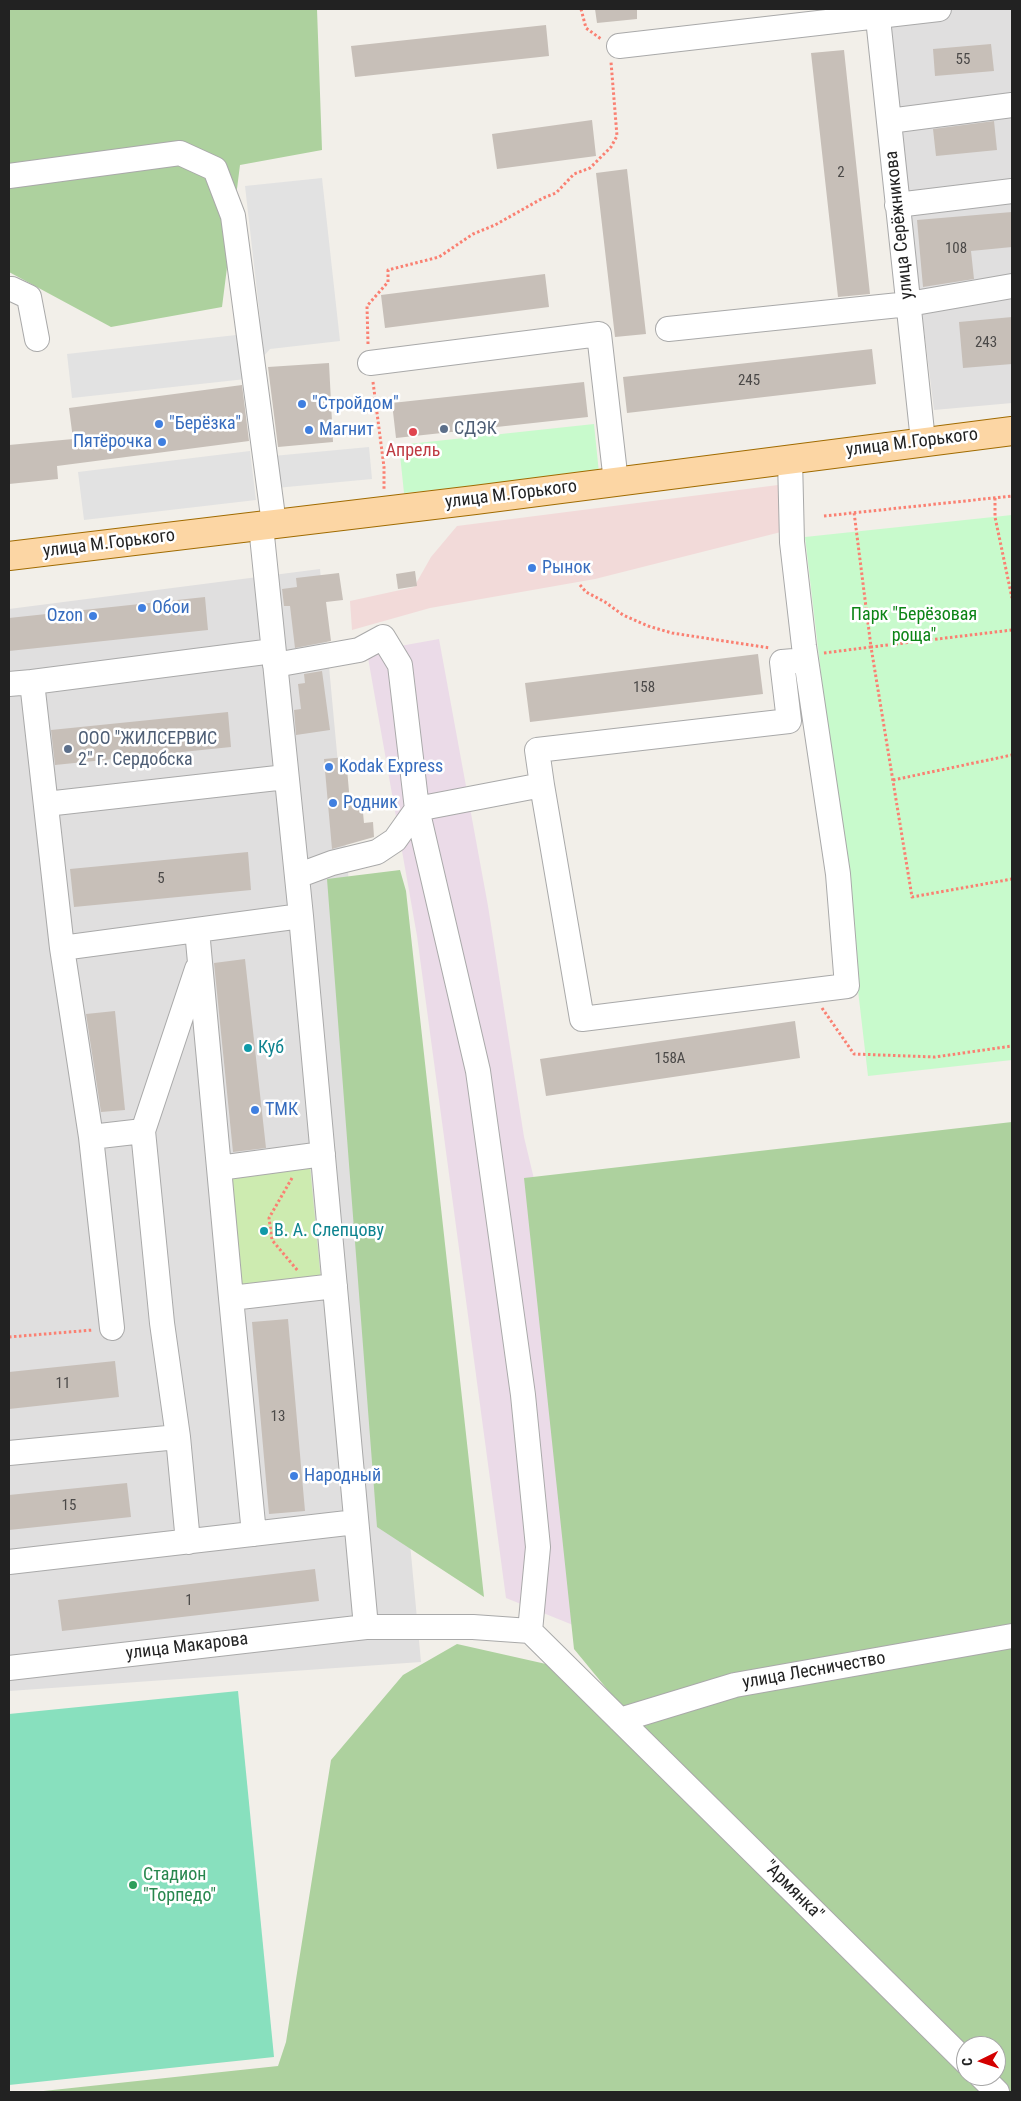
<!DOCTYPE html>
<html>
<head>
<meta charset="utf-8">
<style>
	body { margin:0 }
	#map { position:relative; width:1021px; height:2101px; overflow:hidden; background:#f2efe9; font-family:"Roboto Condensed",sans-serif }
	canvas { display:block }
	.frame { position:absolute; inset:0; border:10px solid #222; pointer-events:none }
	.north { position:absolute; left:956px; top:2036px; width:50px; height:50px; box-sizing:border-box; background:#fff; border:1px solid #a7a7a7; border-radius:50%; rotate:266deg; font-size:14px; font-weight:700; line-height:20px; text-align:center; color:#222 }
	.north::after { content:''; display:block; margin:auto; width:18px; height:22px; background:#d40000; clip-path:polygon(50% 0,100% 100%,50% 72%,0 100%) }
</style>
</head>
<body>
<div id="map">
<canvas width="1021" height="2101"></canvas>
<div class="frame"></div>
<div class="north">С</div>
</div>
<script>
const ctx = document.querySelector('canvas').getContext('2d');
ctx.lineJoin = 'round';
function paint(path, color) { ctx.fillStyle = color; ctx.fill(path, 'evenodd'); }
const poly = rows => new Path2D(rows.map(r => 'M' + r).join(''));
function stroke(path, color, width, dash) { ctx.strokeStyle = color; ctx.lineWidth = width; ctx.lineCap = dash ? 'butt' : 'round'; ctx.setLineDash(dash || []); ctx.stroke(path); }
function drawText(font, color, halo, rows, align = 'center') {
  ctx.font = font + ' "Roboto Condensed",sans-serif'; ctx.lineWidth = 5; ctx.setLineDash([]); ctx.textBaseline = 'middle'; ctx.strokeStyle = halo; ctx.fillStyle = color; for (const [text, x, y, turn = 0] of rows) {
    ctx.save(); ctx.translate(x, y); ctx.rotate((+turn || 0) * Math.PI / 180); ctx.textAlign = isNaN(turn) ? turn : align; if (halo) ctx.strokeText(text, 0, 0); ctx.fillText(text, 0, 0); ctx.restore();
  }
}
const residential = poly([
	[884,9,1012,9,1012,403,934,410],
	[320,569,421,1662,9,1691,9,609]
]);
const commercial = poly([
	[778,485,781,532,595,579,430,608,352,630,350,601,414,587,431,557,457,526]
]);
const industrial = poly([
	[439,639,488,906,524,1137,539,1200,573,1625,506,1598,417,936,367,652]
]);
const grass = poly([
	[310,1166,321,1280,242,1287,232,1174]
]);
const forest = poly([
	[9,9,317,9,322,150,240,165,222,307,111,327,9,272],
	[400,870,406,891,484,1597,377,1527,327,879],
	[1012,1122,1012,2092,1009,2092,993,2076,996,2076,996,2046,966,2046,630,1717,574,1649,524,1178],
	[457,1644,546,1664,611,1723,984,2092,34,2092,278,2066,286,2042,331,1760,403,1675]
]);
const park = poly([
	[594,424,599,473,404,493,399,445],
	[1012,515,1012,1060,868,1076,805,537]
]);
const pitch = poly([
	[238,1691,274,2057,9,2085,9,1714]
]);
const parking = poly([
	[322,178,340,341,270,349,261,359,255,378,72,398,67,354,254,333,260,318,245,186],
	[369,447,372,479,276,488,273,456],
	[250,451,256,500,84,520,78,472]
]);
const building = poly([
	[595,9,637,9,637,19,597,23],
	[546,25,549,56,355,77,351,46],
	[991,44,994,71,935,76,933,49],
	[844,50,870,294,838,297,811,53],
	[592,120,596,156,497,169,492,134],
	[994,121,997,150,936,156,933,129],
	[627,169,646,334,615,337,596,173],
	[1012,212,1012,247,971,251,974,279,923,287,917,220],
	[545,274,549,307,385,328,381,295],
	[1012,317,1012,364,963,368,959,322],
	[872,349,876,384,627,413,623,377],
	[329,363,333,442,278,447,268,367],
	[584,382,588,417,396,438,392,403],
	[242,385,249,441,57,466,58,479,9,484,9,445,73,439,69,408],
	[415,571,417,586,398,589,396,574],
	[339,573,343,600,326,602,331,641,295,648,290,606,284,606,282,589,297,587,296,578],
	[205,597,208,630,9,651,9,618],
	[758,654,763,694,530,722,525,683],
	[322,671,330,730,296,735,294,710,301,709,298,684,305,683,304,674],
	[228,712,231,747,55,765,51,730],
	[346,757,350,803,362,802,364,823,373,822,374,837,332,849,324,759],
	[248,852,251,890,74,907,70,869],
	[245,959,266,1148,233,1152,214,963],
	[115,1011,125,1110,101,1112,86,1014],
	[795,1021,800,1058,546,1096,540,1059],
	[288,1319,305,1511,269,1514,252,1322],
	[115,1361,119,1397,9,1409,9,1372],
	[127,1483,131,1517,9,1530,9,1495],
	[315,1569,319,1601,62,1631,58,1600]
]);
const path = poly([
	[581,9,586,28,601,39],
	[368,344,367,306,388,282,388,270,439,257,473,234,495,225,543,198,556,193,574,174,590,168,611,147,617,136,611,62],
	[373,382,384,467,384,490],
	[995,498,995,517,1012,598],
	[824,516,1012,496],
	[580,585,586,592,605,602,623,615,648,626,672,633,770,648],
	[1012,630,871,647,912,897,1012,879],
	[824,653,871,647,854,512],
	[893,780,1012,755],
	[822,1008,854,1054,935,1057,1012,1046],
	[292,1178,269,1218,272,1240,298,1271],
	[9,1337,93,1330]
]);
const minor = poly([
	[877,9,923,441],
	[619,46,939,9],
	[889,121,1012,105],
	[9,176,180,153,215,169,233,216,274,524],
	[897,205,1012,191],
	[9,289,12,289,29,297,37,339],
	[668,329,909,304,1012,286],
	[370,363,599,334,616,482],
	[261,526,301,916,366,1627,473,1627,530,1631,966,2062],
	[275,665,359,650,383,637,400,665,417,809,478,1071,523,1395,538,1547,530,1631],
	[9,684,32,682],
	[542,785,537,750,789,721,782,662,806,660],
	[46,804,286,777],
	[297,876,332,863,377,852,395,840,417,809,542,785,582,1019,847,986,838,874,804,646,792,542,790,459],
	[197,930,231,1298],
	[62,948,301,916],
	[143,1131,197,969],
	[91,1137,112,1328],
	[219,1168,323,1154],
	[178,1437,162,1323,143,1131,91,1137,62,948,32,682,273,651],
	[9,1453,178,1437,188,1542],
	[254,1534,231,1298,335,1286],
	[9,1562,356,1522],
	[9,1668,366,1627],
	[620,1720,735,1685,1012,1636],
	[981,2076,997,2092]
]);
const major = poly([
	[9,556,475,500,1012,431]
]);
const markers = [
	[302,404,5,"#3f7fe0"],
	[159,424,5,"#3f7fe0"],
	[444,429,5,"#5c6f8a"],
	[309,430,5,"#3f7fe0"],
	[413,432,5,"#e0444e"],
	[162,442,5,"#3f7fe0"],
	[532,568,5,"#3f7fe0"],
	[142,608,5,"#3f7fe0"],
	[93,616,5,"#3f7fe0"],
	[68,749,5,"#5c6f8a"],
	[329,767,5,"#3f7fe0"],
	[333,803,5,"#3f7fe0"],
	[248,1048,5,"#0f9aa8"],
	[255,1110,5,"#3f7fe0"],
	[264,1231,5,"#0f9aa8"],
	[294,1476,5,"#3f7fe0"],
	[133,1885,5,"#2e9e5b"]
];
const numberNames = [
	["55",963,60],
	["2",841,173],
	["108",956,249],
	["243",986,343],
	["245",749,381],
	["158",644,688],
	["5",161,879],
	["158А",670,1059],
	["11",63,1384],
	["13",278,1417],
	["15",69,1506],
	["1",189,1601]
];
const streetNames = [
	["улица Серёжникова",900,225,-96],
	["улица М.Горького",912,443,-7],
	["улица М.Горького",511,495,-7],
	["улица М.Горького",109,544,-7],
	["улица Макарова",187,1647,-7],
	["улица Лесничество",814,1671,-10],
	["\"Армянка\"",793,1891,45]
];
const shopNames = [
	["\"Стройдом\"",312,404],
	["\"Берёзка\"",169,424],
	["Магнит",319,430],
	["Пятёрочка",152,442,"right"],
	["Рынок",542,568],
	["Обои",152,608],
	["Ozon",83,616,"right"],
	["Kodak Express",339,767],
	["Родник",343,803],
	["ТМК",265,1110],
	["Народный",304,1476]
];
const serviceNames = [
	["СДЭК",454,429],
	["ООО \"ЖИЛСЕРВИС",78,739],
	["2\" г. Сердобска",78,760]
];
const healthNames = [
	["Апрель",413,451]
];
const parkNames = [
	["Парк \"Берёзовая",914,615],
	["роща\"",914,636]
];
const cultureNames = [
	["Куб",258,1048],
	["В. А. Слепцову",274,1231]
];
const leisureNames = [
	["Стадион",143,1875],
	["\"Торпедо\"",143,1896]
];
paint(residential, '#e0dfdf');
paint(commercial, '#f2dad9');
paint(industrial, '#ebdbe8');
paint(grass, '#cdebb0');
paint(forest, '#add19e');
paint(park, '#c8facc');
paint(pitch, '#88e0be');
paint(parking, '#e2e2e2');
paint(building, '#c7bfb8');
stroke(minor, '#a9a9a9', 26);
stroke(major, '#a06b00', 30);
stroke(path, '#fa8072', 3, [2.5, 2.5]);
stroke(minor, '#fff', 24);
stroke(major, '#fcd6a4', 28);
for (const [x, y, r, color] of markers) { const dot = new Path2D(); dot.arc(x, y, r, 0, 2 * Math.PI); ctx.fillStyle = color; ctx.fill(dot); stroke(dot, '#fff', 2); }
drawText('15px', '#4b4948', null, numberNames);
drawText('18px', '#222', '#fff', streetNames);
drawText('18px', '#366cbe', '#fff', shopNames, 'left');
drawText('18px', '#4e5e75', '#fff', serviceNames, 'left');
drawText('18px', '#be3a42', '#fff', healthNames);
drawText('18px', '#0c8416', '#fff', parkNames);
drawText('18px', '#0d838f', '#fff', cultureNames, 'left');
drawText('18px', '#27864d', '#fff', leisureNames, 'left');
</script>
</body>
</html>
